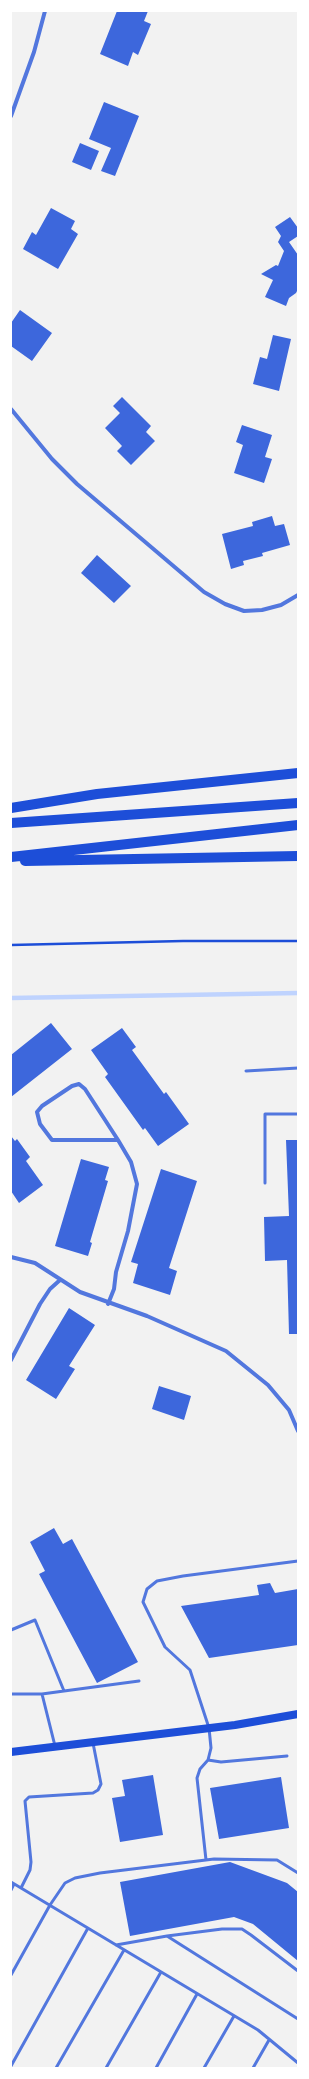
<!DOCTYPE html>
<html>
<head>
<meta charset="utf-8">
<style>
	body { margin:0 }
	#map { position:relative; width:309px; height:2079px; overflow:hidden; background:#f2f2f2; font-family:Rubik,sans-serif }
	canvas { display:block }
	.frame { position:absolute; inset:0; border:12px solid #fff; pointer-events:none }
</style>
</head>
<body>
<div id="map">
<canvas width="309" height="2079"></canvas>
<div class="frame"></div>
</div>
<script>
const ctx = document.querySelector('canvas').getContext('2d');
ctx.lineJoin = 'round';
const poly = rows => new Path2D(rows.map(r => 'M' + r).join(''));
function stroke(path, color, width, dash) { ctx.strokeStyle = color; ctx.lineWidth = width; ctx.lineCap = dash ? 'butt' : 'round'; ctx.setLineDash(dash || []); ctx.stroke(path); }
function paint(path, color) { ctx.fillStyle = color; ctx.fill(path, 'evenodd'); }
const stream = poly([
	[11,998,298,993]
]);
const building = poly([
	[117,11,148,11,144,21,151,24,138,55,133,52,128,66,100,54],
	[104,102,139,116,115,176,101,171,111,148,89,139],
	[80,143,99,151,91,170,72,162],
	[51,208,75,221,71,229,78,234,58,269,23,249,32,232,36,235],
	[290,217,298,228,298,236,289,242,298,255,298,289,296,293,289,298,286,306,265,297,273,280,261,274,276,265,278,266,284,251,278,242,281,236,275,227],
	[20,310,52,333,32,361,11,346,11,323],
	[273,335,291,339,279,391,253,384,260,357,267,359],
	[122,397,151,426,146,432,155,441,131,465,117,451,122,446,105,428,120,413,113,406],
	[242,425,272,435,265,457,272,459,264,483,234,473,243,445,236,442],
	[272,516,275,526,284,524,290,545,262,553,263,556,243,561,244,565,231,569,222,534,253,526,252,522],
	[97,555,131,586,114,603,81,573],
	[51,1023,72,1049,11,1097,11,1055],
	[122,1028,136,1047,132,1050,164,1094,166,1092,189,1124,158,1146,145,1128,143,1130,105,1077,108,1074,91,1050],
	[11,1136,15,1141,17,1139,30,1157,26,1161,43,1185,19,1203,11,1191],
	[286,1140,298,1140,298,1334,289,1334,287,1260,265,1261,264,1217,289,1216],
	[81,1159,109,1167,105,1180,108,1181,90,1242,92,1243,88,1256,55,1246],
	[161,1169,197,1181,169,1268,177,1271,170,1295,133,1283,138,1264,131,1262],
	[69,1308,95,1325,69,1366,75,1369,56,1399,26,1380],
	[159,1386,191,1396,184,1420,152,1409],
	[54,1528,63,1544,72,1539,138,1662,97,1683,39,1574,45,1571,30,1542],
	[270,1583,275,1593,298,1589,298,1645,209,1658,181,1606,259,1595,257,1585],
	[153,1775,163,1835,120,1842,112,1798,125,1796,122,1780],
	[281,1777,289,1828,219,1839,210,1788],
	[230,1862,287,1883,298,1892,298,1961,253,1924,234,1917,130,1936,120,1882]
]);
const path = poly([
	[11,945,183,941,298,941]
]);
const service = poly([
	[246,1071,298,1068],
	[265,1183,265,1114,298,1114],
	[11,1630,35,1620,64,1691,42,1694],
	[64,1691,139,1681],
	[11,1694,42,1694,55,1746],
	[208,1760,221,1762,287,1756],
	[206,1860,197,1778,200,1769,208,1760,211,1748,209,1728,190,1670,165,1647,143,1602,147,1589,157,1581,183,1576,298,1561],
	[11,1882,258,2030,298,2063],
	[21,1888,30,1870,31,1862,25,1801,29,1797,93,1793,98,1790,101,1784,93,1743],
	[11,1890,14,1884],
	[167,1936,298,2019],
	[116,1945,167,1936,222,1929,242,1929,251,1935,298,1971],
	[11,1975,50,1905,65,1883,75,1878,100,1873,214,1859,277,1860,298,1873],
	[11,2066,88,1928],
	[56,2068,124,1950],
	[106,2068,161,1972],
	[156,2068,197,1994],
	[204,2068,234,2016],
	[253,2068,269,2040]
]);
const minor = poly([
	[11,116,34,52,45,11],
	[11,409,52,459,77,484,204,592,225,604,244,611,262,610,281,605,298,595],
	[11,1257,35,1263,80,1292,147,1316,226,1351,268,1385,289,1410,298,1431],
	[108,1304,114,1289,116,1272,128,1231,137,1184,131,1162,118,1140,85,1089,79,1084,72,1086,42,1106,37,1112,40,1124,52,1140,118,1140],
	[11,1360,40,1304,50,1289,60,1280]
]);
const secondary = poly([
	[11,1752,235,1725,298,1714]
]);
const primary = poly([
	[11,808,97,794,298,773],
	[11,823,298,803],
	[11,857,298,825],
	[25,861,298,856]
]);
stroke(stream, '#bfd3fe', 4.5);
paint(building, '#3d67dc');
stroke(path, '#1d4ed8', 2.5);
stroke(service, '#5277de', 3);
stroke(minor, '#5277de', 4);
stroke(secondary, '#1d4ed8', 8);
stroke(primary, '#1d4ed8', 10);
</script>
</body>
</html>
